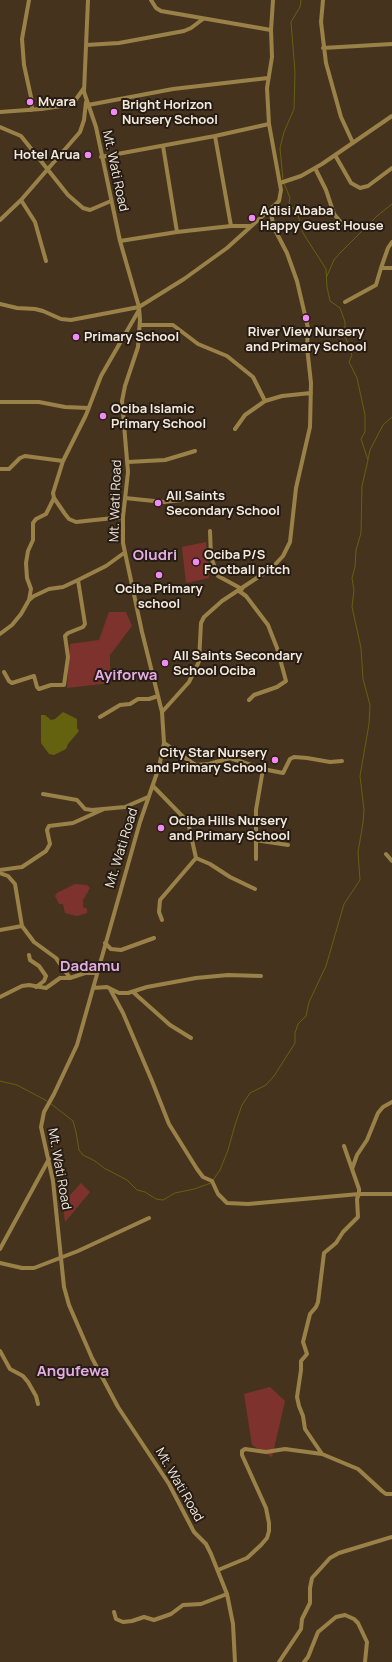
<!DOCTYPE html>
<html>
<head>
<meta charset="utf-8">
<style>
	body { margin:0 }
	canvas { display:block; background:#46331e }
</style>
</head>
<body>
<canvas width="392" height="1662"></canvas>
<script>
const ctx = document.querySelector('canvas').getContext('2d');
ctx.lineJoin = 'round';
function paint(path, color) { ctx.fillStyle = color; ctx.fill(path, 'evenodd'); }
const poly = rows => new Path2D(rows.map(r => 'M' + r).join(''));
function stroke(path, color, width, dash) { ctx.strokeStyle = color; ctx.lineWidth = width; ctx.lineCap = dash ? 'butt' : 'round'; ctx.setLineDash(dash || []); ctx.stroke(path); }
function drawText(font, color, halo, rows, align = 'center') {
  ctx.font = font + ' Manrope,sans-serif'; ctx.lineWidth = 4; ctx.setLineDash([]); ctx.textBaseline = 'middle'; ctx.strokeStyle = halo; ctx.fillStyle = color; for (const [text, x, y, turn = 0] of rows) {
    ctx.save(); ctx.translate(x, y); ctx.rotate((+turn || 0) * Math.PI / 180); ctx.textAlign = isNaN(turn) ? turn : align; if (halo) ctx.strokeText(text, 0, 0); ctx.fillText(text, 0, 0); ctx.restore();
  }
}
const green = poly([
	[206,542,209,578,186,583,182,547],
	[109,612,126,612,132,626,110,655,110,683,67,688,70,644,99,640],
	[75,884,87,885,90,888,83,900,83,907,87,909,87,913,77,916,65,913,63,904,59,904,55,896,57,893],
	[81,1183,90,1192,65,1222,63,1203],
	[270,1387,285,1401,272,1457,252,1445,244,1394]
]);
const water = poly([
	[63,712,77,719,77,728,79,731,68,744,66,749,54,755,49,754,41,743,41,715,45,715,51,720,55,719]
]);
const stream = poly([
	[283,180,280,148,284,132,294,109,295,72,291,22,300,7,301,0],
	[327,276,334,260,340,253,377,216,392,204],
	[368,459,370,450,383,425,392,417],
	[0,1081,17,1085,47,1101],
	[50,1103,73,1121,76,1132,79,1150,83,1155,95,1161,104,1168,127,1180,137,1190,145,1192,156,1199,163,1200,175,1193,194,1189,211,1183],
	[213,1180,220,1170,228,1150,235,1125,242,1105,250,1093,266,1085,274,1076,295,1043,295,1033,298,1024,306,1016,309,1002,326,966,344,904,360,880,358,852,363,823,364,810,360,776,369,724,370,705,363,679,361,648,352,607,354,590,352,578,355,567,356,550,361,533,362,486,368,460,361,439,365,432,365,415,357,378,349,362,352,355,345,336,345,322,340,308,330,301,327,287,326,269,303,233,298,215,289,203,290,198,284,183]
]);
const minor = poly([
	[29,0,22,39,24,65,31,97,32,110],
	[88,0,84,92,96,127,120,241,139,307,140,320,138,347,125,386,122,401,128,472,123,517,123,543,142,632,162,712,164,743,159,767,140,822,77,1045,54,1094,44,1112,41,1127,53,1181,64,1287,69,1305,92,1358,118,1407,169,1484,194,1532,206,1544,211,1554,227,1594,233,1624,235,1662],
	[151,0,156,8,161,11,271,30],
	[323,0,321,22,326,63,341,117,353,143],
	[86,45,119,43,184,31,191,28,203,19],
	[323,48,392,44],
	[88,105,173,89,268,78],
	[0,112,41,109,69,105,74,102,84,88],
	[0,127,21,136,68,195,83,208,90,210,111,201],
	[215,136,231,226],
	[163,146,177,232],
	[335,155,351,183,360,188,368,186,392,168],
	[101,157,215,136,269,124],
	[315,168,326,190,334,214,343,225],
	[280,183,301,176,322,164,392,116],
	[21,200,35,222,46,261],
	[0,220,21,200,80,132,84,120,86,102],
	[120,241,177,232,231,226,250,226],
	[381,268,388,248,392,242],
	[345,302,376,285,381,268,392,268],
	[0,304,17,308,35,309,43,311,61,319,71,320,139,307,184,279,227,248,277,203,279,201,281,190,269,124,267,88,272,57,271,30,273,0],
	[141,325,173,325,198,344,227,356,253,377,265,401,282,396,311,393],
	[0,402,39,402,65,407,88,408],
	[235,429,245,415,265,401],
	[128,462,165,460,195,451],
	[0,469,9,469,20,458,25,456,63,461],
	[125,498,164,502,182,500],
	[123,517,76,522,69,519,65,514,54,498,53,493,63,461,86,415,101,376,139,310],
	[210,531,211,557,218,576,242,589],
	[239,591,246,596,268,625,277,648,286,681,277,687,254,695,249,700],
	[29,600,31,589,27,578,26,563,28,551,33,540,33,523,36,519,46,514,54,498],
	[0,634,12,625,21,614,29,600,34,596,49,589,63,587,78,580,106,566,124,553],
	[4,672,9,681,12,683,34,676,37,687,39,689,51,685,64,685,68,657,65,636,68,633,83,627,85,624,78,580],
	[162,712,189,682,197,666,199,661,201,623,204,617,222,601,272,568,283,556,290,542,296,488,310,427,311,383,307,347,308,328,297,281,287,253,274,228,270,209],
	[100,717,120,705,130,704,138,699,149,699,158,696],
	[164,743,191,762,196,765,209,764,230,758,263,769,283,773,290,759,294,757,307,758,330,762,342,761],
	[153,786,188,822,196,858,210,864,230,877,255,889],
	[43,794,77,800,85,809,92,810,125,807,148,797],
	[255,840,288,845],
	[386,854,392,861],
	[256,859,256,810,263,769],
	[0,870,22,867,46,851,50,844,47,830,49,826,73,823,104,809],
	[0,873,8,876,15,884,22,926,34,942,56,958,70,978,85,973,97,973],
	[162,920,159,912,160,900,196,858],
	[0,930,22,926],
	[105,943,111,949,121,950,154,938],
	[29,955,30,960,39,966,46,976,44,981,36,987],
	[93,988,107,987,119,993,128,993,147,987,196,978,228,975,261,976],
	[110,989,123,1013,152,1081,169,1124,197,1169,203,1177,212,1181,218,1194,227,1203,248,1204,359,1194,392,1194],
	[133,992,170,1025,191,1038],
	[0,997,22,986,29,985,46,988,60,978,70,978],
	[352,1169,357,1155,367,1140,378,1113,383,1107,392,1102],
	[0,1249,49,1159],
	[0,1263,22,1268,34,1268,78,1251,149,1218],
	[0,1351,10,1369,23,1376,28,1382,36,1396,38,1404],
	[322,1454,305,1429,303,1416,299,1406,297,1397,301,1370,301,1361,307,1354,303,1342,310,1314,316,1307,318,1302,324,1253,336,1243,343,1232,358,1217,357,1199,359,1194,359,1189,344,1146],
	[218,1570,247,1558,261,1545,267,1538,269,1531,269,1523,266,1508,242,1455,242,1451,245,1449,266,1452,285,1449,322,1454,358,1469,382,1491,386,1494,392,1494],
	[114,1612,116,1619,123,1622,132,1621,144,1617,154,1620,171,1614,183,1605,201,1604,227,1594],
	[279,1662,301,1629,302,1619,310,1603,310,1588,312,1578,330,1558,339,1553,392,1537],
	[304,1662,308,1657,318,1632,336,1617,345,1615,354,1619,358,1623,367,1642,365,1662]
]);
const markers = [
	[30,102,4,"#f28af3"],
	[114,112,4,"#f28af3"],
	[88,155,4,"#f28af3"],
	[252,218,4,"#f28af3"],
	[306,318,4,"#f28af3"],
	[76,337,4,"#f28af3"],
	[103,416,4,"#f28af3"],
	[158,503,4,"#f28af3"],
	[196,562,4,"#f28af3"],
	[159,575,4,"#f28af3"],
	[165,663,4,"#f28af3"],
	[275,760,4,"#f28af3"],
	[161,828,4,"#f28af3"]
];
const poiNames = [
	["Mvara",38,102],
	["Bright Horizon",122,105],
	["Nursery School",122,120],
	["Hotel Arua",80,155,"right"],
	["Adisi Ababa",260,211],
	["Happy Guest House",260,226],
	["River View Nursery",306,332,"center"],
	["and Primary School",306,347,"center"],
	["Primary School",84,337],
	["Ociba Islamic",111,409],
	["Primary School",111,424],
	["All Saints",166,496],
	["Secondary School",166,511],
	["Ociba P/S",204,555],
	["Football pitch",204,570],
	["Ociba Primary",159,589,"center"],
	["school",159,604,"center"],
	["All Saints Secondary",173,656],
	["School Ociba",173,671],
	["City Star Nursery",267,753,"right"],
	["and Primary School",267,768,"right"],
	["Ociba Hills Nursery",169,821],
	["and Primary School",169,836]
];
const streetNames = [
	["Mt. Wati Road",115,171,78],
	["Mt. Wati Road",116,501,-88],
	["Mt. Wati Road",122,848,-73],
	["Mt. Wati Road",59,1169,80],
	["Mt. Wati Road",179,1485,60]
];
const quarterNames = [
	["Oludri",155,556],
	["Ayiforwa",126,676],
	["Dadamu",90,967],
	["Angufewa",73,1372]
];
paint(green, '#7e322d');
paint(water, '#64610f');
stroke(stream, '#64610f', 1);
stroke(minor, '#998148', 4);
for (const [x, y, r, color] of markers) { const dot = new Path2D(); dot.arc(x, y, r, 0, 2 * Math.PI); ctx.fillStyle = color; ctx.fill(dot); stroke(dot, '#251c14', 1.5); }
drawText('bold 13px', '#f5e9dc', '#251c14', poiNames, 'left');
drawText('13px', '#f5e9dc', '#251c14', streetNames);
drawText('bold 15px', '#e6ace5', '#251c14', quarterNames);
</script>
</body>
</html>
